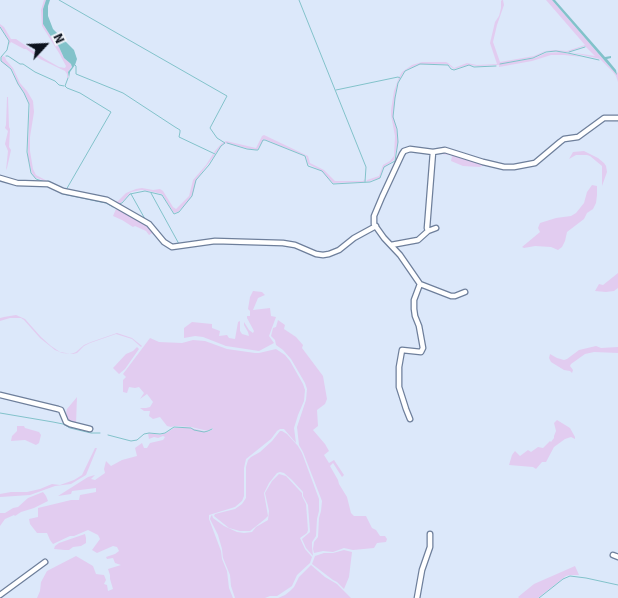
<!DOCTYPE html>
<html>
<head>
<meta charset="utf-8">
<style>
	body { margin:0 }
	#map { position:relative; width:618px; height:598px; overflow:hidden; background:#dce8fa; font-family:"Source Sans 3",sans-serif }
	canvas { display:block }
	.north { position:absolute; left:20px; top:20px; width:50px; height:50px; -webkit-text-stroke:4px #f0f4fa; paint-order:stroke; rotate:65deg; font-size:14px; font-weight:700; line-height:20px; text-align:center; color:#0c121d }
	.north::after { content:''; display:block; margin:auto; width:18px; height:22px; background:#0c121d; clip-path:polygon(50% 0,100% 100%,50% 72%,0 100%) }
</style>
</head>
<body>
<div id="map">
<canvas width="618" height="598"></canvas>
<div class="north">N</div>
</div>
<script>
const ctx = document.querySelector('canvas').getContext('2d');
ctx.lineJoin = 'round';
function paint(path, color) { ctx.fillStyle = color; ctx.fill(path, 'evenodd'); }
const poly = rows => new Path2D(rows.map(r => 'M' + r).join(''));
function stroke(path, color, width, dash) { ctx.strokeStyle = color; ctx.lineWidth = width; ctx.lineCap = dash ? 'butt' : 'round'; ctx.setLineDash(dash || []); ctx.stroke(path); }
const green = poly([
	[44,0,46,0,43,9,43,24,50,35,59,47,64,58,71,64,72,66,68,72,68,78,67,78,67,74,65,71,40,59,26,49,24,49,11,42,9,45,9,40,0,26,0,24,4,27,11,39,16,39,45,59,59,67,65,68,66,66,59,53,42,26,41,10],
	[502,0,503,0,504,5,497,25,493,42,500,62,534,56,545,51,555,50,567,51,585,45,546,0,552,0,616,74,618,72,618,82,616,76,612,71,600,59,569,52,595,56,585,46,568,52,556,51,546,51,535,57,499,64,535,58,546,53,561,52,582,57,564,55,551,55,532,61,499,67,499,65,478,66,468,65,454,69,447,64,423,64,417,65,406,70,403,73,398,82,396,90,393,115,396,126,398,142,394,160,383,168,380,178,366,182,367,180,379,176,383,165,390,161,394,156,395,136,391,115,391,110,394,91,399,77,402,72,412,65,422,62,446,62,448,63,454,68,467,63,477,65,497,64,490,43,495,22,499,16,501,8,501,1],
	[2,56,5,57,6,60,13,68,20,83,27,91,33,101,34,112,30,137,30,151,33,169,36,175,64,190,101,197,115,202,118,201,126,193,136,189,142,188,153,190,160,189,163,191,173,207,176,209,189,196,193,180,206,165,213,154,215,155,208,164,196,180,193,193,190,199,178,212,174,213,162,194,149,191,141,190,131,192,121,203,117,204,107,200,64,191,48,182,34,177,32,173,28,159,28,145,30,105,24,92,18,84,13,71,11,68,2,62],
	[7,97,8,97,9,127,10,129,9,147,11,150,7,168,6,170,8,151,5,144,8,131,5,128,6,125],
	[264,135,308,156,310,163,324,170,335,181,363,181,365,179,364,182,333,183,322,171,308,164,306,156,264,139,257,150,250,149,227,143,223,144,215,154,214,152,222,143,226,141,256,148,262,136],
	[445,151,494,166,490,167,484,165,480,167,463,166,451,161,452,156,450,155,433,153],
	[584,151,598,158,604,163,606,166,607,172,602,186,602,166,590,156,587,155,576,155,569,159,573,152],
	[592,185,597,186,597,195,596,203,593,209,587,213,584,219,567,232,565,241,562,247,558,250,551,247,535,246,524,248,522,247,540,232,538,228,540,223,556,218,571,216,576,213,584,203,587,192],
	[116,209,148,226,154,232,149,235,146,231,135,226,133,227,122,220,113,216],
	[618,273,618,288,614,291,606,292,595,291,599,284,603,285],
	[253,291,262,292,265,295,258,298,253,310,270,308,271,316,276,317,269,336,274,343,259,351,226,346,203,337,195,336,184,338,184,328,192,322,212,324,212,328,220,331,219,336,227,335,229,338,235,339,238,322,240,321,240,331,242,334,249,336,248,332,244,325,244,322,249,330,253,333,254,331,247,318,247,316,250,316,250,311,248,309,250,297],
	[16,315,25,319,41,337,51,346,60,352,66,353,71,354,76,352,84,345,91,342,117,333,132,338,142,346,141,347,132,339,116,334,90,343,84,346,77,353,73,354,62,353,55,350,40,338,24,320,21,318,10,318,0,321,0,318,4,317],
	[278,320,285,325,284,329,296,337,303,345,302,348,323,376,327,399,325,404,317,410,318,426,313,430,325,444,329,451,324,455,329,463,334,460,344,475,342,477,333,463,330,466,338,480,339,484,347,497,351,513,354,516,366,516,372,528,376,530,380,536,385,536,387,539,386,542,377,543,374,548,353,550,344,548,333,552,323,551,314,553,313,549,314,542,318,537,319,518,321,511,322,501,303,452,299,445,297,427,306,400,307,389,305,383,291,359,283,350,276,345,275,340,271,336,273,328,276,327],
	[150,338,159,342,182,343,193,340,205,341,227,349,255,353,259,353,276,349,285,355,290,361,303,384,305,390,304,401,298,415,294,428,296,443,284,429,280,429,277,431,271,439,246,459,244,468,244,496,242,501,235,507,209,515,209,519,221,551,222,559,227,571,229,588,233,598,37,598,40,591,41,582,47,571,76,556,93,566,96,574,104,575,106,580,104,584,107,585,108,591,113,589,110,579,110,575,108,569,121,565,115,563,113,558,107,559,106,557,115,554,119,551,117,547,113,546,97,553,92,550,100,539,98,535,88,530,74,536,70,536,53,544,50,540,47,533,37,533,30,524,29,519,38,517,38,508,71,500,79,500,80,495,96,492,96,488,72,491,71,494,58,496,88,477,95,475,91,479,95,480,105,473,104,469,106,461,111,466,122,460,137,456,135,448,142,443,144,448,147,448,150,443,163,440,165,437,163,436,158,438,154,437,149,439,148,433,160,435,166,433,174,428,191,428,208,432,213,429,212,428,208,431,191,427,175,426,171,427,167,426,160,417,153,419,149,416,150,411,144,411,140,408,146,408,150,407,153,402,147,394,140,399,144,393,139,387,135,388,129,387,127,393,123,392,123,380,126,377,123,374],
	[596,346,601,348,618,347,618,353,594,352,585,354,571,364,570,366,573,370,572,373,570,371,564,370,551,362,549,358,550,354,557,358,564,360,567,359,579,350],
	[137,347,139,349,125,369,119,374,113,368,126,354,133,351],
	[77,397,76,424,68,420,66,413,67,409],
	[557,420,570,428,575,437,575,439,571,437,565,439,554,447,546,462,542,462,536,469,533,467,509,465,512,455,515,451,520,456,528,450,531,452,538,447,543,448,550,441,551,442,554,438,554,436,556,431,554,423],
	[17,426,24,426,25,428,39,432,41,435,39,443,36,445,25,440,11,441,12,436,17,431],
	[280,431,282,431,287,434,298,446,302,453,319,499,319,511,317,519,316,536,312,542,312,547,313,556,306,548,302,539,310,532,308,505,303,496,303,492,292,480,284,473,280,472,277,473,269,483,264,493,268,516,265,519,250,531,240,531,229,528,214,516,215,514,235,509,242,504,246,498,246,467,248,460,251,457,260,452,272,441],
	[95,448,97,448,86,475,71,484,55,486,30,495,0,497,0,494,11,492,27,492,40,489,52,484,60,485,74,480,82,475],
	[279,474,286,476,299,490,302,493,302,496,306,504,308,530,307,533,300,538,305,549,312,557,310,563,297,575,292,586,277,596,270,596,265,598,235,598,231,586,230,575,223,558,222,549,218,535,210,519,211,516,212,515,213,518,224,526,237,532,244,533,252,532,256,527,268,520,269,511,265,493,272,481],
	[43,492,46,496,48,501,34,508,21,512,15,516,14,515,5,519,0,526,0,513,5,513,13,508,18,507,28,498],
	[85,534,86,538,86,543,81,546,73,547,69,550,65,550,54,549,55,546,59,543],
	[344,550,352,552,349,577,344,589,337,582,333,580,312,564,315,556,324,553,333,553],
	[311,565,325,577,337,584,351,598,278,598,285,595,290,591,294,587,299,577],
	[575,566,579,575,570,575,566,576,538,598,519,598,518,597,534,584]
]);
const water = poly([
	[46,0,50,0,48,6,48,16,53,29,74,50,77,59,75,65,70,72,69,78,68,72,72,67,71,64,64,58,59,47,50,35,43,24,43,9],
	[552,0,555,0,605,57,611,56,611,58,607,59,616,70,617,75]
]);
const stream = poly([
	[59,0,227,96,210,128,217,138,225,143,221,146,209,165,196,180,192,196,179,212,174,214,162,195,145,191,130,194,122,203,119,204],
	[299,0,366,167,365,182],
	[0,27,9,41,7,50,1,57,1,61,11,69,18,84,24,93,29,104,27,152,31,173,36,179,45,182],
	[569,52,585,47],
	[6,56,8,56,20,64,23,64,35,72,55,81,59,85,64,86],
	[500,64,533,58,546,52,556,51,568,53,599,60],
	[75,65,76,66,76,74,123,93,175,127,180,130,180,132,179,137,215,154],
	[336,90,398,77,400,78],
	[227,143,247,149,256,150,258,150,263,140,265,140,305,156,308,166,322,171,333,184,370,182,380,178,384,167,395,161,398,142,397,129,393,117,395,98,398,83,405,71,420,64,448,65,451,69,454,70,469,65,474,67,496,66],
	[48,181,66,190,111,112,80,93,67,88,65,86,68,78],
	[50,187,63,194,106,203,113,207],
	[151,193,179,244],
	[131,194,145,219],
	[0,413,53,422,63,424,70,428,91,433,100,433],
	[108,435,131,441,137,440,144,434,149,433,160,434,165,433,174,427,191,428,194,430,204,432,208,431,212,429],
	[539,598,563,579,570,576,586,578,618,585]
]);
const minor = poly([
	[0,178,17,183,48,184,63,191,107,200,149,224,164,242,172,247,215,241,283,243,295,245,316,254,323,255,329,254,339,250,354,238,376,226],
	[428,231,427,228,433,152],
	[391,245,418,240,428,231,436,228],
	[465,292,455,296,451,296,420,284,400,255,384,238,374,224,374,216,382,197,402,154,404,151,410,149,433,152,445,150,483,162,504,167,514,167,535,163,560,142,564,139,578,137,604,118,618,118],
	[0,395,58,409,61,410,66,422,70,424,90,429],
	[410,419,406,409,399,387,399,367,402,350,421,352,423,348,419,326,415,316,414,309,414,300,420,284],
	[613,555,618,557],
	[0,595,45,562],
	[417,598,422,570,430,547,430,534]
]);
paint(green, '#e2ccf0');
paint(water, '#82c2ca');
stroke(stream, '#82c2ca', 1);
stroke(minor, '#6e7f9b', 7);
stroke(minor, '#fff', 4.5);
</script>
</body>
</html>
